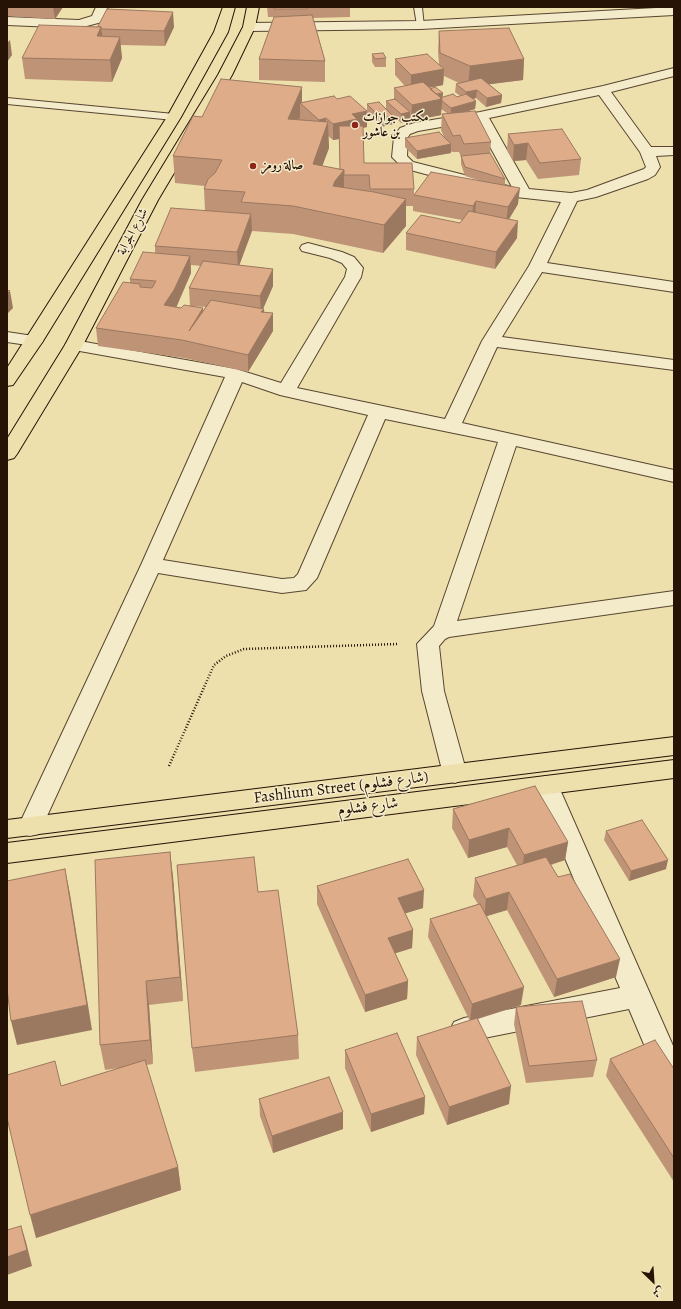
<!DOCTYPE html>
<html>
<head>
<meta charset="utf-8">
<style>
	body { margin:0 }
	#map { position:relative; width:681px; height:1309px; overflow:hidden; background:#ede0ad; font-family:Alegreya,Amiri,serif }
	canvas { display:block }
	.frame { position:absolute; inset:0; border:8px solid #271306; pointer-events:none }
	.north { position:absolute; left:633px; top:1261px; width:40px; height:40px; -webkit-text-stroke:3px #f3ebca; paint-order:stroke; rotate:155deg; font-size:11px; font-weight:700; line-height:16px; text-align:center; color:#271306 }
	.north::after { content:''; display:block; margin:auto; width:14px; height:18px; background:#271306; clip-path:polygon(50% 0,100% 100%,50% 72%,0 100%) }
</style>
</head>
<body>
<div id="map">
<canvas width="681" height="1309"></canvas>
<div class="frame"></div>
<div class="north">ش</div>
</div>
<script>
const ctx = document.querySelector('canvas').getContext('2d');
ctx.lineJoin = 'round';
const poly = rows => new Path2D(rows.map(r => 'M' + r).join(''));
function stroke(path, color, width, dash) { ctx.strokeStyle = color; ctx.lineWidth = width; ctx.lineCap = dash ? 'butt' : 'round'; ctx.setLineDash(dash || []); ctx.stroke(path); }
function paint(path, color) { ctx.fillStyle = color; ctx.fill(path, 'evenodd'); }
function drawText(font, color, halo, rows, align = 'center') {
  ctx.font = font + ' Alegreya,Amiri,serif'; ctx.lineWidth = 3; ctx.setLineDash([]); ctx.textBaseline = 'middle'; ctx.strokeStyle = halo; ctx.fillStyle = color; for (const [text, x, y, turn = 0] of rows) {
    ctx.save(); ctx.translate(x, y); ctx.rotate((+turn || 0) * Math.PI / 180); ctx.textAlign = isNaN(turn) ? turn : align; if (halo) ctx.strokeText(text, 0, 0); ctx.fillText(text, 0, 0); ctx.restore();
  }
}
const path = poly([
	[169,766,214,665,226,656,244,649,398,644]
]);
const service = poly([
	[414,7,422,7,424,27,421,27,417,25,414,7],
	[7,98,174,114,179,117,174,120,7,104,7,98]
]);
const minor = poly([
	[96,7,108,7,102,22,79,28,7,25,7,17,79,20,92,16,96,7],
	[674,7,674,15,421,29,249,31,243,27,249,23,421,21,674,7],
	[674,68,674,76,611,92,651,147,674,147,674,155,656,156,660,167,655,175,648,179,596,197,577,201,547,263,674,282,674,292,542,272,502,337,674,360,674,370,497,347,462,423,674,470,674,482,516,446,457,621,674,591,674,605,449,637,445,639,439,646,444,691,467,774,463,780,455,783,447,780,443,774,422,691,417,644,434,626,498,442,385,419,317,578,306,590,282,593,158,573,42,827,39,834,30,836,21,834,18,827,141,565,225,377,74,350,68,349,65,345,68,341,74,340,236,369,281,383,345,277,347,269,342,263,330,258,302,251,300,248,302,245,308,243,342,252,354,257,363,268,361,277,297,388,445,419,482,341,529,266,561,202,507,196,403,168,392,157,394,137,400,128,414,123,480,112,603,86,674,68],
	[599,95,640,152,646,167,644,169,587,190,571,193,529,189,489,118,599,95],
	[476,121,512,187,413,162,407,156,408,137,410,134,418,131,476,121],
	[242,382,280,395,368,415,298,574,294,578,282,579,163,560,242,382],
	[7,332,40,337,43,341,40,345,34,346,7,342,7,332],
	[546,776,554,779,558,785,674,1048,674,1084,664,1081,651,1061,629,1009,464,1042,454,1038,450,1030,454,1022,464,1018,620,988,534,785,538,779,546,776]
]);
const primary = poly([
	[223,7,235,7,228,32,181,117,43,341,13,385,7,386,7,368,167,117,214,32,223,7],
	[247,7,259,7,255,27,232,75,158,200,83,345,17,454,14,458,7,460,7,439,65,345,142,200,218,75,243,27,247,7],
	[674,737,674,755,7,838,7,820,674,737],
	[674,760,674,778,7,863,7,843,674,760]
]);
const wall = poly([
	[7,7,63,7,55,19,7,16],
	[267,7,350,7,350,17,313,18,325,61,325,82,259,80,259,59,274,17,268,17],
	[98,26,174,27,165,46,120,45,122,58,112,82,25,79,22,58],
	[439,31,524,59,523,80,489,84,502,95,501,103,486,107,476,98,473,99,476,101,475,109,465,112,491,142,490,154,505,179,505,185,518,204,509,219,517,238,495,269,406,250,406,233,460,223,462,220,413,211,413,206,406,206,406,226,383,253,293,234,252,231,239,265,273,269,273,286,263,309,273,331,248,372,184,358,98,346,96,328,130,283,130,279,155,253,155,246,205,211,204,189,205,186,175,183,173,156,202,117,302,103,337,99,367,111,367,104,386,109,386,101,394,99,394,88,405,86,395,75,395,59,439,64,438,52],
	[444,76,459,83,456,84,455,92,460,96,457,97,442,97,443,93,430,89,429,88,443,85],
	[441,109,447,113,442,114,441,130,444,137,405,138,405,147,417,159,451,153,451,151,452,152,459,152,461,157,461,164,465,176,481,181,414,194,414,189,364,163,363,128,367,127,367,113,381,127,393,124,392,115,401,123,410,121,410,120,411,121,441,115],
	[328,136,333,140,339,139,340,169,322,166,329,148],
	[191,265,201,266,189,288,190,306,206,307,203,311,203,308,181,308,176,307,191,273],
	[372,54,386,58,386,67,375,67,372,62],
	[508,134,581,159,579,175,538,179,526,160,513,161,507,150],
	[453,809,568,842,565,860,551,865,616,977,554,997,507,910,486,916,521,1005,478,1019,509,1104,447,1125,416,1055,417,1037,470,1021,428,937,430,919,478,904,473,896,475,878,517,865,507,847,468,858,452,828],
	[606,831,666,869,629,881,604,840],
	[170,852,173,877,183,1001,149,1005,153,1064,146,1065,178,1167,181,1190,36,1238,61,1086,119,1068,105,1070,100,1045],
	[317,886,423,908,405,913,413,930,412,948,395,953,408,981,407,999,365,1012,317,904],
	[258,892,298,1035,299,1059,195,1072,192,1048],
	[516,1007,597,1060,593,1077,526,1083,514,1024],
	[345,1050,425,1097,424,1114,371,1132,345,1068],
	[610,1059,674,1069,674,1182,606,1076],
	[259,1099,343,1112,343,1129,273,1153,260,1116]
]);
const shadedWall = poly([
	[53,7,63,7,55,19],
	[173,12,174,27,165,46,164,31],
	[101,27,104,47,97,36],
	[120,37,122,58,112,82,110,60],
	[10,40,12,55,7,62,7,43],
	[524,59,523,80,468,87,470,66],
	[444,69,443,85,411,91,411,75],
	[302,87,302,105,300,103,300,117,288,145,288,119],
	[477,90,476,98,466,101,466,92],
	[443,93,441,115,411,121,412,105,435,95],
	[502,95,501,103,486,107,487,98],
	[476,101,475,109,451,116,451,108],
	[367,111,367,127,357,129,339,139,333,140,333,124,352,114],
	[410,112,410,121,401,123,401,114],
	[393,116,393,124,381,127,381,118],
	[326,118,326,127,328,122,329,148,313,191,313,164,319,136,319,120],
	[528,143,526,160,513,161,514,145],
	[451,144,451,153,417,159,417,151],
	[344,170,344,197,333,186,335,181],
	[520,188,518,204,506,224,508,207],
	[406,199,406,226,383,253,384,225],
	[476,201,475,218,472,222,473,206],
	[251,214,252,231,238,269,237,252],
	[518,221,517,238,495,269,496,252],
	[190,256,191,273,176,308,164,305],
	[273,269,273,286,262,311,264,309,265,326,273,313,273,331,248,372,248,355,262,329,260,296],
	[10,291,13,308,7,314,7,294],
	[203,308,204,325,189,331],
	[509,828,507,847,468,858,469,840],
	[568,842,565,860,522,873,524,855],
	[170,852,173,877,183,1001,180,977],
	[668,860,666,869,629,881,631,871],
	[65,869,70,894,92,1030,17,1045,11,1021],
	[424,890,423,908,397,916,398,898],
	[509,892,507,910,484,917,486,899],
	[413,930,412,948,387,956,388,938],
	[620,959,616,977,554,997,557,979],
	[146,981,149,1005,153,1064,150,1040],
	[408,981,407,999,365,1012,365,995],
	[524,987,521,1005,470,1021,472,1004],
	[511,1086,509,1104,447,1125,449,1107],
	[425,1097,424,1114,371,1132,371,1114],
	[343,1112,343,1129,273,1153,272,1136],
	[178,1167,181,1190,36,1238,30,1215],
	[21,1226,26,1242,32,1266,7,1275,7,1257]
]);
const building = poly([
	[274,7,307,7,307,9,274,9,274,7],
	[107,9,173,12,164,31,102,29,101,27,98,26,107,9],
	[312,15,325,61,259,59,274,17,312,15],
	[39,25,101,27,97,36,120,37,110,60,22,58,39,25],
	[509,28,524,59,470,66,440,53,439,31,509,28],
	[383,53,386,58,375,59,372,54,383,53],
	[427,54,444,69,411,75,395,59,427,54],
	[481,78,502,95,487,98,477,90,466,92,456,84,481,78],
	[221,79,302,87,288,119,328,122,313,164,344,170,335,181,333,186,374,192,406,199,384,225,293,206,241,202,245,192,204,189,208,179,215,173,222,160,173,156,193,116,202,117,221,79],
	[423,82,442,99,412,105,394,88,423,82],
	[435,87,443,93,436,94,430,89,435,87],
	[453,94,457,97,466,94,476,101,451,108,442,101,442,99,440,98,453,94],
	[334,96,337,99,350,96,367,111,352,114,357,119,333,124,326,118,319,120,300,103,334,96],
	[395,99,410,112,401,114,386,101,395,99],
	[379,102,393,116,381,118,367,104,379,102],
	[475,111,491,142,464,144,460,135,453,136,442,114,475,111],
	[339,126,363,126,364,163,412,163,414,189,370,189,369,175,344,175,344,170,340,169,339,126],
	[562,129,581,159,540,163,528,143,514,145,508,134,562,129],
	[439,132,451,144,417,151,405,138,439,132],
	[490,153,505,179,465,167,461,156,490,153],
	[431,172,520,188,508,207,476,201,473,206,414,195,431,172],
	[171,208,251,214,237,252,155,246,171,208],
	[469,211,518,221,496,252,406,233,421,215,460,223,469,211],
	[143,252,190,256,174,290,164,305,181,308,184,305,203,308,189,331,211,300,264,309,261,312,273,313,248,355,182,340,96,328,123,282,140,284,140,287,152,288,156,281,130,279,143,252],
	[203,261,273,269,260,296,189,288,203,261],
	[7,290,10,291,7,294,7,290],
	[535,786,568,842,524,855,509,828,469,840,453,809,535,786],
	[642,820,668,860,631,871,606,831,642,820],
	[170,852,180,977,146,981,150,1040,100,1045,95,860,170,852],
	[254,857,258,892,278,890,298,1035,192,1048,177,865,254,857],
	[546,857,558,877,570,874,620,959,557,979,509,892,486,899,475,878,546,857],
	[408,859,424,890,398,898,413,930,388,938,408,981,365,995,317,886,408,859],
	[65,869,87,1005,11,1021,7,989,7,881,65,869],
	[480,904,524,987,472,1004,430,919,480,904],
	[582,1001,597,1060,529,1066,516,1007,582,1001],
	[477,1018,511,1086,449,1107,417,1037,477,1018],
	[397,1033,425,1097,371,1114,345,1050,397,1033],
	[655,1040,674,1069,674,1158,610,1059,655,1040],
	[145,1060,178,1167,30,1215,7,1118,7,1075,55,1061,61,1086,145,1060],
	[329,1077,343,1112,272,1136,259,1099,329,1077],
	[21,1226,27,1250,7,1257,7,1230,21,1226]
]);
const markers = [
	[355,125,4,"#8f2418"],
	[253,166,4,"#8f2418"]
];
const farPoinames = [
	["مكتب جوازات",363,118],
	["بن عاشور",363,133],
	["صالة رومز",261,166]
];
const farStreetnames = [
	["شارع الجرابة",133,232,-62]
];
const streetNames = [
	["Fashlium Street (شارع فشلوم)",341,788,-7],
	["شارع فشلوم",368,807,-7]
];
stroke(service, '#584630', 2);
stroke(minor, '#584630', 2);
stroke(primary, '#271306', 2);
stroke(path, '#271306', 2.5, [1, 2]);
paint(service, '#f3ebca');
paint(minor, '#f3ebca');
paint(primary, '#ede0ad');
paint(wall, '#bf9476');
paint(shadedWall, '#9b7860');
paint(building, '#deac89');
stroke(building, '#9b7860', 1);
for (const [x, y, r, color] of markers) { const dot = new Path2D(); dot.arc(x, y, r, 0, 2 * Math.PI); ctx.fillStyle = color; ctx.fill(dot); stroke(dot, '#f3ebca', 1.5); }
drawText('bold 13px', '#271306', '#f3ebca', farPoinames, 'left');
drawText('13px', '#271306', '#f3ebca', farStreetnames);
drawText('16px', '#271306', '#f3ebca', streetNames);
</script>
</body>
</html>
